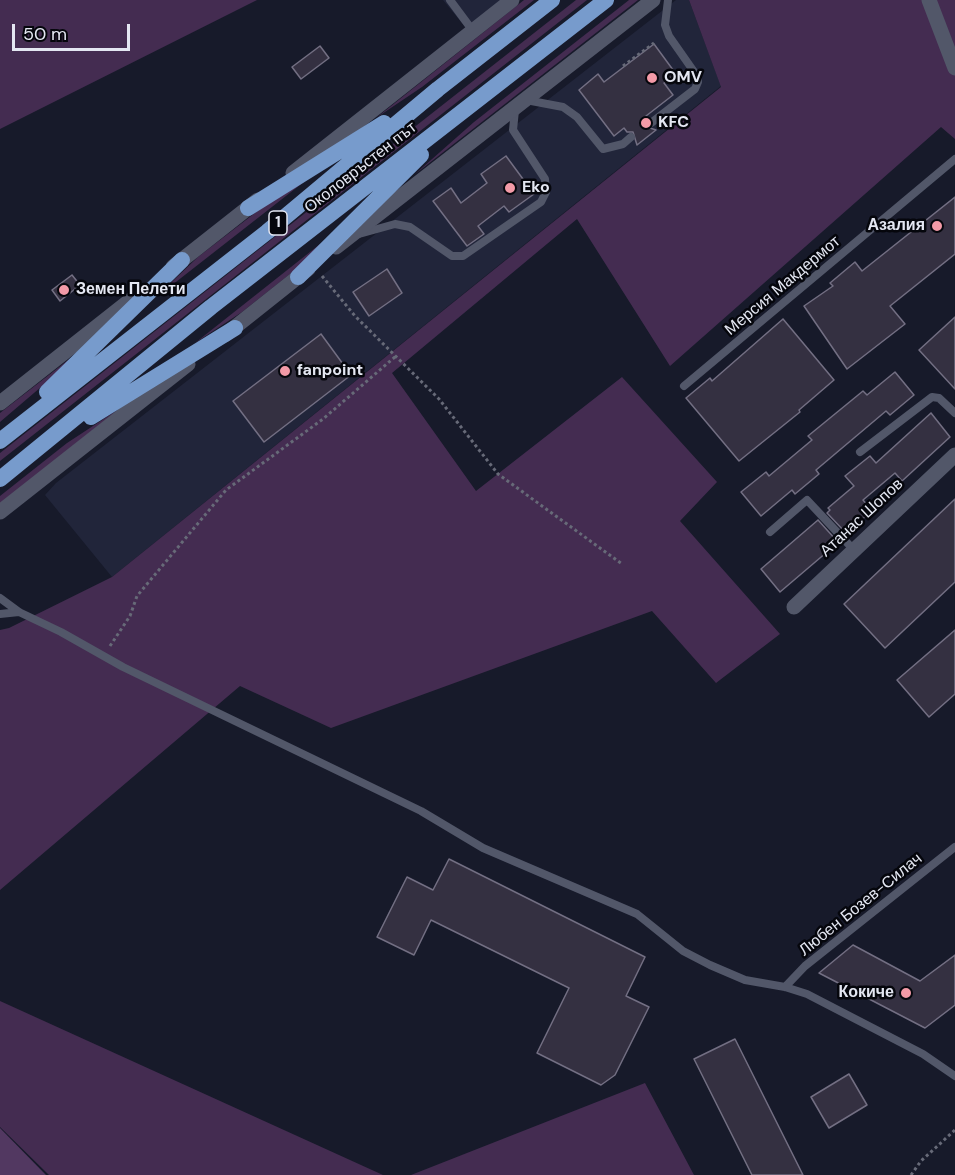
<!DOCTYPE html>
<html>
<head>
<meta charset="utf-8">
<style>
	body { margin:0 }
	#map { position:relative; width:955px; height:1175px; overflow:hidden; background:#171a2a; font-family:"DM Sans",sans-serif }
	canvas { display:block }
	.scale { position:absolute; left:12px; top:24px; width:118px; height:27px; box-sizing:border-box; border:3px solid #e4e7f2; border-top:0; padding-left:8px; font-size:18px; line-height:21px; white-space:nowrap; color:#e4e7f2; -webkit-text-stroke:4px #05060c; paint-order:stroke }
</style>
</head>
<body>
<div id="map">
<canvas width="955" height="1175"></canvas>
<div class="scale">50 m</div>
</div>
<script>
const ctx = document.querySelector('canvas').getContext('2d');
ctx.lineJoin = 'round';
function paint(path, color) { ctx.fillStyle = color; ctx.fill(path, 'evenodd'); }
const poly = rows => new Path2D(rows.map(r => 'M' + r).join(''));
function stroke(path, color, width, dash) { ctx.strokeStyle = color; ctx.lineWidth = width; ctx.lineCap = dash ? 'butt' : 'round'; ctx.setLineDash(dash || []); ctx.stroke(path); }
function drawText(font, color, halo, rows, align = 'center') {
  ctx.font = font + ' "DM Sans",sans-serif'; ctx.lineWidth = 5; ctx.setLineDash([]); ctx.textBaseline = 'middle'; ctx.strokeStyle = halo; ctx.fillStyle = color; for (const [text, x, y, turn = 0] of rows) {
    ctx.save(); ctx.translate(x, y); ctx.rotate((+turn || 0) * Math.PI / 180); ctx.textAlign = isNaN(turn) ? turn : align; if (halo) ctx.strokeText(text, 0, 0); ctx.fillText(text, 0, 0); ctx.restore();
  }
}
const built = poly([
	[443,0,501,0,466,28],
	[676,0,689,0,721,86,112,577,45,495,56,483]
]);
const green = poly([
	[0,0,257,0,0,129],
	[524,0,534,0,422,87,376,118],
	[576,0,587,0,0,461,0,453],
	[629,0,638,0,414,175,474,122],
	[689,0,955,0,955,139,941,127,670,366,577,219,392,373,476,491,622,377,717,482,680,521,780,634,716,683,652,611,331,728,240,686,0,890,0,630,9,628,112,577,721,87],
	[309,178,158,296,157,296,198,257,264,206],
	[339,229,319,251,242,312,195,343],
	[81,350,82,352,0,422,0,413],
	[122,407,0,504,0,496,67,443],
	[0,1001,383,1175,49,1175,0,1127],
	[645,1083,694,1175,411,1175]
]);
const forest = poly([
	[0,1128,46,1175,0,1175]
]);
const building = poly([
	[654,44,676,74,664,83,673,95,646,116,647,127,656,130,637,145,633,132,627,132,624,128,614,136,579,90,598,74,604,82,654,44],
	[320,46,329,58,301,79,292,67,320,46],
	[506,156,534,194,509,212,504,206,478,226,484,234,467,246,433,201,451,188,461,203,487,183,481,174,506,156],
	[955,197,955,254,890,306,905,324,847,369,804,306,833,286,830,283,855,262,862,271,955,197],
	[387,269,402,293,369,316,353,292,387,269],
	[72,275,80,285,60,301,52,290,72,275],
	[955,317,955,389,919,350,955,317],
	[783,319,834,380,799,410,800,412,739,461,686,398,710,378,712,381,783,319],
	[321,334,351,375,264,442,233,401,321,334],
	[895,372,914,395,890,415,886,411,816,470,819,474,795,494,792,490,761,516,741,492,766,472,769,476,812,440,808,436,863,391,867,395,895,372],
	[931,413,950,437,902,481,895,473,863,500,872,511,846,533,827,513,830,510,828,508,854,486,845,476,870,456,876,463,931,413],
	[955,499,955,582,885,648,844,604,955,499],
	[818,520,837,541,832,544,834,546,780,592,761,569,818,520],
	[955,630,955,694,929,717,897,680,955,630],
	[449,859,645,957,626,996,649,1007,615,1075,601,1085,537,1053,569,988,431,920,414,955,377,937,407,877,433,890,449,859],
	[853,945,920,981,955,955,955,1005,925,1028,819,973,853,945],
	[735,1039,803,1175,752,1175,694,1059,735,1039],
	[849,1074,867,1105,829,1128,811,1097,849,1074]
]);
const path = poly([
	[623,66,654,43],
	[322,276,355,316,439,399,498,474,622,564],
	[110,646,130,616,137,596,226,490,323,419,396,356],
	[911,1175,921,1161,955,1130]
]);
const service = poly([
	[450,0,473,31],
	[526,100,563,107,577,117,603,149,623,144,631,137],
	[651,123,695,89,698,82,697,76,669,36,665,25,668,0],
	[359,234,395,224,410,227,452,256,463,256,541,202,546,192,545,179,513,130,515,110],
	[684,386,955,159],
	[860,452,932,397,939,398,955,413],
	[770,532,807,500,853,549],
	[0,598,19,612,61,632,123,667,421,811,483,848,637,914,683,951,710,965,745,980,785,987,807,994,923,1054,955,1076],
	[0,614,19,612],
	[785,987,805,966,955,847]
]);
const minor = poly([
	[929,0,955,68],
	[293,173,512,0],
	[336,247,653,0],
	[173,267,258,200],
	[225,335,308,269],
	[0,403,137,295],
	[0,512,188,364],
	[794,607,955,455]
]);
const trunk = poly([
	[248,208,384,123],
	[298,277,421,155],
	[47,392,182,260],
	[91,417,235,328],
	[0,441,267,232,438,89,552,0],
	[0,479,211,307,606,0]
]);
const markers = [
	[652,78,6,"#f39aa7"],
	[646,123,6,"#f39aa7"],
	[510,188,6,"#f39aa7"],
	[937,226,6,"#f39aa7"],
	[64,290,6,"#f39aa7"],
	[285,371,6,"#f39aa7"],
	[906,993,6,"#f39aa7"]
];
const shields = [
	[278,223,18]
];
const shieldNames = [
	["1",278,223]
];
const poiNames = [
	["OMV",664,78],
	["KFC",658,123],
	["Eko",522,188],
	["Азалия",925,226,"right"],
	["Земен Пелети",76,290],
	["fanpoint",297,371],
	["Кокиче",894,993,"right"]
];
const streetNames = [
	["Околовръстен път",361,168,-38],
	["Мерсия Макдермот",783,286,-40],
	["Атанас Шопов",862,518,-43],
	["Любен Бозев-Силач",861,905,-39]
];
paint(built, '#21253a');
paint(green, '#442c51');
paint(forest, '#523861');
paint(building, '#343041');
stroke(building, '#736f83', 1.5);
stroke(path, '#676a78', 3, [3, 3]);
stroke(service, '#525769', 8);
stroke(minor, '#525769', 15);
stroke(trunk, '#779bcc', 16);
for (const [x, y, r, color] of markers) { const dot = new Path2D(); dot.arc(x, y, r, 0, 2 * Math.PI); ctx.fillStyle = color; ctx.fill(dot); stroke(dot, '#05060c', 2); }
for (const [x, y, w] of shields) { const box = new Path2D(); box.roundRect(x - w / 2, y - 12, w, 24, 4.5); ctx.fillStyle = '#05060c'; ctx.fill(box); stroke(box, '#e4e7f2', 1.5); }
drawText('bold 15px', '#e4e7f2', null, shieldNames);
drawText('bold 16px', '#e4e7f2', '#05060c', poiNames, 'left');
drawText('16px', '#e4e7f2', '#05060c', streetNames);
</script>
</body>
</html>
